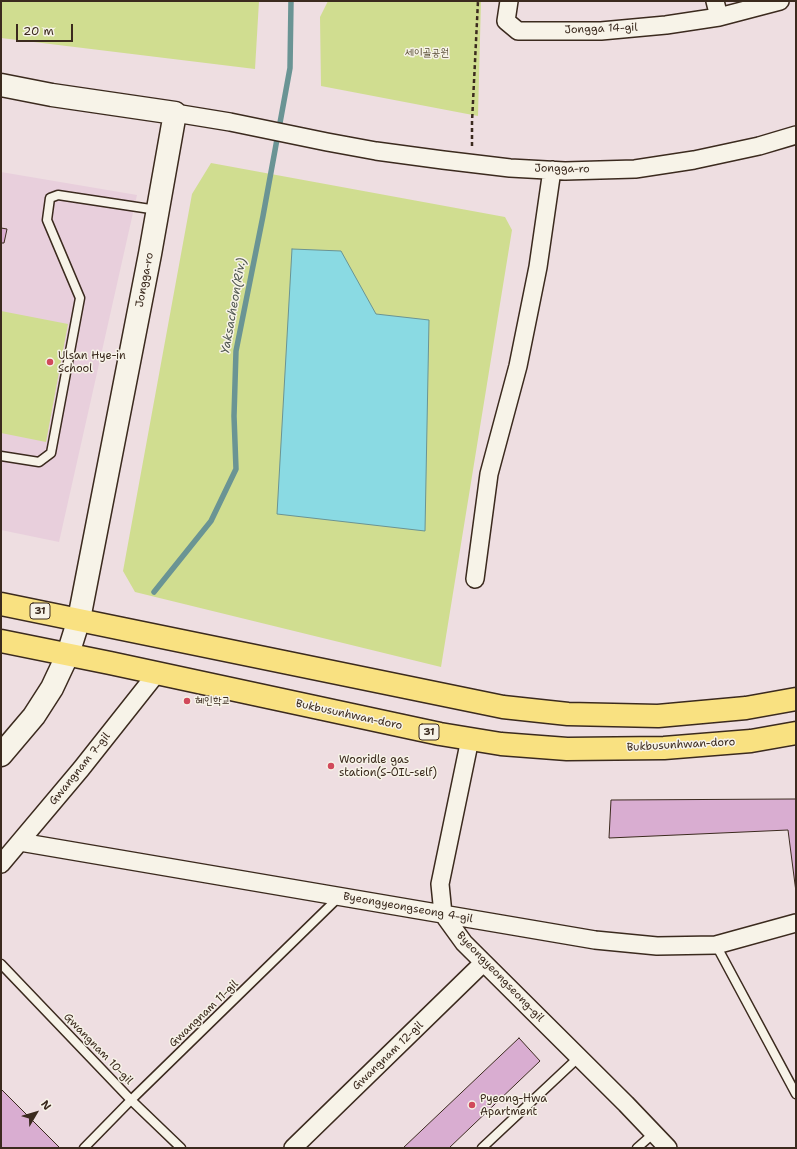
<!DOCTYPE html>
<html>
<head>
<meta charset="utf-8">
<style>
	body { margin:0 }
	#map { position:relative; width:797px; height:1149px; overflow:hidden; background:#eedee1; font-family:"Shantell Sans",sans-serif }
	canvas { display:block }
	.frame { position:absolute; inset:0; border:2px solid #3b2a1e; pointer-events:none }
	.north { position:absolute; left:16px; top:1093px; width:40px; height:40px; -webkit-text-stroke:3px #f7f3e8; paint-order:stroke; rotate:52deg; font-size:11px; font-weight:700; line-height:16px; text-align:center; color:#3b2a1e }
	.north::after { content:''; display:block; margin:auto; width:14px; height:18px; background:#3b2a1e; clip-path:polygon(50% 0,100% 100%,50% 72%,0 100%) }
	.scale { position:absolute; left:16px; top:24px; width:57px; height:18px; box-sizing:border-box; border:2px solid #3b2a1e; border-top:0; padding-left:5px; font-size:12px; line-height:14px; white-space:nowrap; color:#3b2a1e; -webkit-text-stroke:3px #f7f3e8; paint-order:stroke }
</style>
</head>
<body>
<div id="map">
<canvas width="797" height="1149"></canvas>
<div class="frame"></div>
<div class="north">N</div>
<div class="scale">20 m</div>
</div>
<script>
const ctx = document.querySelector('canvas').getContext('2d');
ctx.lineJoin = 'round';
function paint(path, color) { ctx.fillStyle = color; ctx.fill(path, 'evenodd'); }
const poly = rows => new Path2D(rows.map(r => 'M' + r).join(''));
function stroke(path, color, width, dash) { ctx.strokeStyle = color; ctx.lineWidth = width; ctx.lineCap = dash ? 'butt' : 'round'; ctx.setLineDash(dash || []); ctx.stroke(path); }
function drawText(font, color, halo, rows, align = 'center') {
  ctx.font = font + ' "Shantell Sans","Poor Story",sans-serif'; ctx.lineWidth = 3; ctx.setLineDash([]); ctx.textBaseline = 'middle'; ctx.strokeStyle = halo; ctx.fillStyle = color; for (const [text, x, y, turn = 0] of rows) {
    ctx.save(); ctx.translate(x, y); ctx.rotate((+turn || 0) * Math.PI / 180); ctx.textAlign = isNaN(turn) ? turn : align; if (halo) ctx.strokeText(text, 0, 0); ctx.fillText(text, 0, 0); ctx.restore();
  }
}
const built = poly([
	[1,172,137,195,59,542,1,530]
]);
const green = poly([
	[1,1,259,1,255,69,1,38],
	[328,1,481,1,478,116,321,86,320,17],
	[211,163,505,217,512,230,441,667,135,592,123,571,192,194],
	[1,311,68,324,46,442,1,433]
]);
const water = poly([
	[292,249,341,251,376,314,429,320,425,531,277,514,292,249]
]);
const stream = poly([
	[154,592,211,521,236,469,234,416,236,351,263,216,290,68,291,1]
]);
const building = poly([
	[1,228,7,229,4,243,1,243,1,228],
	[796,799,796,892,788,830,609,838,611,800,796,799],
	[519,1038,540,1061,449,1148,403,1148,519,1038],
	[1,1089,60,1148,1,1148,1,1089]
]);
const path = poly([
	[472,146,472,122,478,1]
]);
const lane = poly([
	[1,456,39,462,51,453,80,298,47,220,50,198,58,195,157,210],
	[716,945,796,1094],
	[1,964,131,1100,181,1148],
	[84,1148,131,1100,339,897],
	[482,1148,579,1057],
	[637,1148,654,1133]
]);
const street = poly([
	[509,1,506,21,518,31,601,31,666,25,719,17,780,1],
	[715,1,719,17],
	[175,113,230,122,327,142,376,151,443,160,510,168,565,171,635,169,694,160,759,146,796,135],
	[475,579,489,474,518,366,538,267,552,170],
	[470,739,440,884,443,914,464,943,626,1104,668,1148],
	[20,842,595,940,657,946,716,945,796,923],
	[1,864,81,769,157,673],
	[293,1148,483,963]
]);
const secondary = poly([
	[1,85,52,95,175,113,150,254,79,619,68,654,52,688,34,716,1,755]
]);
const primary = poly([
	[1,604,503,707,568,714,658,716,746,708,796,699],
	[1,641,110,663,440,734,501,744,567,749,664,748,751,741,796,733]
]);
const markers = [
	[50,362,4,"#d1495b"],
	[187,701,4,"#d1495b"],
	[331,766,4,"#d1495b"],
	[472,1105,4,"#d1495b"]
];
const shields = [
	[40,611,20],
	[429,732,20]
];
const shieldNames = [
	["31",40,611],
	["31",429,732]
];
const streetNames = [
	["Jongga 14-gil",601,29,-2],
	["Jongga-ro",562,169,1],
	["Jongga-ro",145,280,-79],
	["Bukbusunhwan-doro",349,715,12],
	["Bukbusunhwan-doro",681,745,-3],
	["Gwangnam 7-gil",80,769,-51],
	["Byeongyeongseong 4-gil",408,908,10],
	["Byeongyeongseong-gil",500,977,46],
	["Gwangnam 11-gil",204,1014,-44],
	["Gwangnam 10-gil",98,1049,46],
	["Gwangnam 12-gil",388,1056,-44]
];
const parkNames = [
	["세이골공원",427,53]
];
const poiNames = [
	["Ulsan Hye-in",58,356],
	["School",58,369],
	["혜인학교",195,701],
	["Wooridle gas",339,760],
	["station(S-OIL-self)",339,773],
	["Pyeong-Hwa",480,1099],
	["Apartment",480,1112]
];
const waterNames = [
	["Yaksacheon(Riv.)",234,306,-80]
];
paint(built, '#e8cfdc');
paint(green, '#d0dd90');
paint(water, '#8adae3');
stroke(water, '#6a9494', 1);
stroke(stream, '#6a9494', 5.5);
paint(building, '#d9add1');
stroke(building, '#3b2a1e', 1);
stroke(lane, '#3b2a1e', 11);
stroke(street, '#3b2a1e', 20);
stroke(secondary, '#3b2a1e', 25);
stroke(primary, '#3b2a1e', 25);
stroke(path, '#3b2a1e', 2.5, [4, 3]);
stroke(lane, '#f7f3e8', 8);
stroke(street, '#f7f3e8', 17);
stroke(secondary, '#f7f3e8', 22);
stroke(primary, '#f9e181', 22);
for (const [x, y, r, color] of markers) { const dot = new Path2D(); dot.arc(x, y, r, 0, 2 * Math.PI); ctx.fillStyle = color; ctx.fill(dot); stroke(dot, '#f7f3e8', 1.5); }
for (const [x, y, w] of shields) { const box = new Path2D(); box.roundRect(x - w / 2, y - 8, w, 16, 3); ctx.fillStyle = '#f7f3e8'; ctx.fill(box); stroke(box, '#3b2a1e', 1); }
drawText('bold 10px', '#3b2a1e', null, shieldNames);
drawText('11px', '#3b2a1e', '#f7f3e8', streetNames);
drawText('11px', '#594e35', '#f7f3e8', parkNames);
drawText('11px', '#3b2a1e', '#f7f3e8', poiNames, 'left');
drawText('italic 12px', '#4f564f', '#f7f3e8', waterNames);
</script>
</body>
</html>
